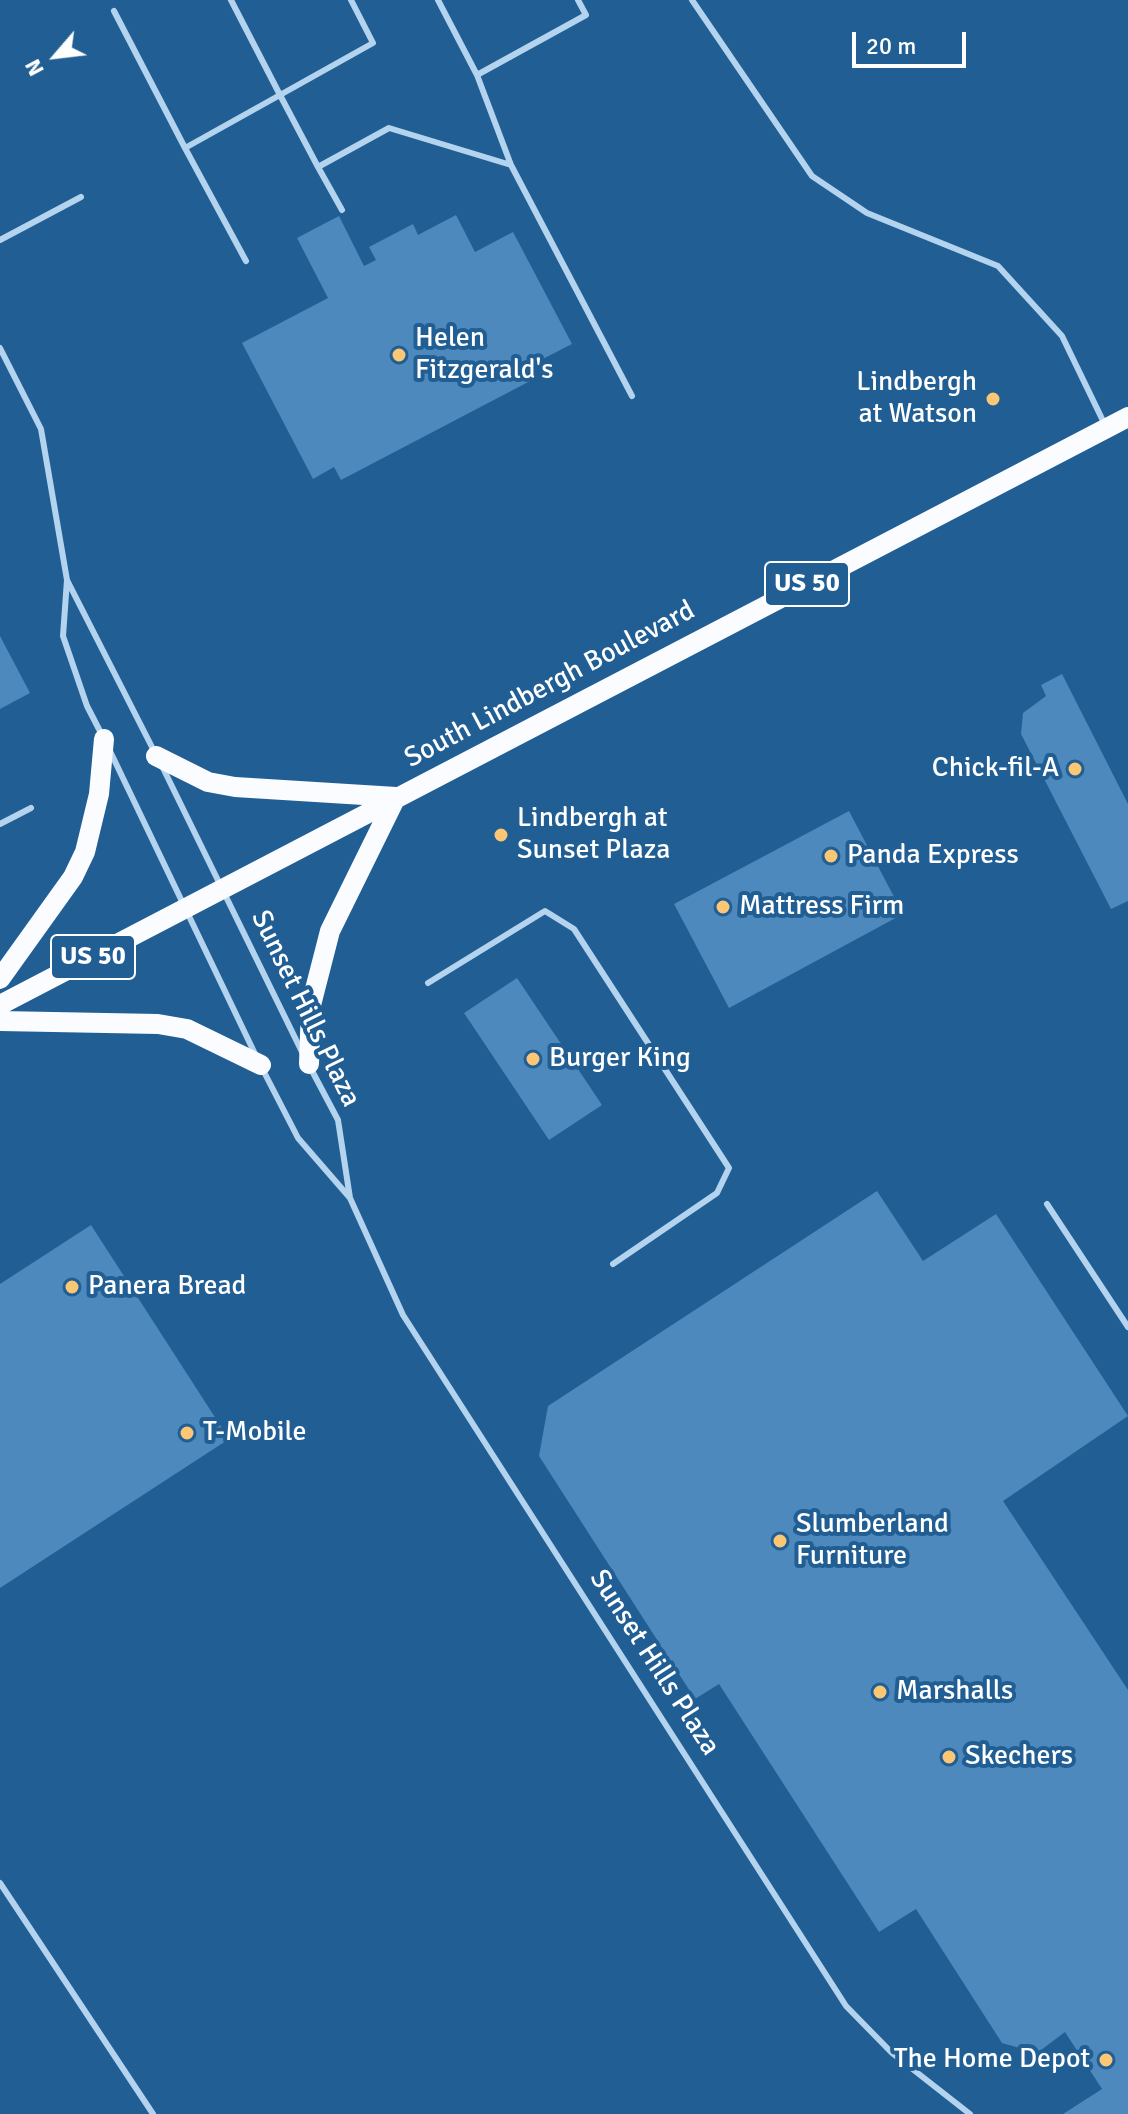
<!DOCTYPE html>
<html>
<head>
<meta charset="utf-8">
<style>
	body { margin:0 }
	#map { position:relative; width:1128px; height:2114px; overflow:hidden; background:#205e94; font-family:Signika,sans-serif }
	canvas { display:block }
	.north { position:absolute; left:16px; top:16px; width:80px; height:80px; -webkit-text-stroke:6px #205e94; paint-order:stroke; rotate:242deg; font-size:22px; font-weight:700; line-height:32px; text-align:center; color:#fff }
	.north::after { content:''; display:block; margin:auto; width:28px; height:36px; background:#fff; clip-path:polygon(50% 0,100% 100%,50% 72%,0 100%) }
	.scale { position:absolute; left:852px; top:32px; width:114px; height:36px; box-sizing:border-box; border:4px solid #fff; border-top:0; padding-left:10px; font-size:24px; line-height:28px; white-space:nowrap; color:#fff; -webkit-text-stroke:6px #205e94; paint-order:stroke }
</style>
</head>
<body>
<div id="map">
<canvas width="1128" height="2114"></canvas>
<div class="north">N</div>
<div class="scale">20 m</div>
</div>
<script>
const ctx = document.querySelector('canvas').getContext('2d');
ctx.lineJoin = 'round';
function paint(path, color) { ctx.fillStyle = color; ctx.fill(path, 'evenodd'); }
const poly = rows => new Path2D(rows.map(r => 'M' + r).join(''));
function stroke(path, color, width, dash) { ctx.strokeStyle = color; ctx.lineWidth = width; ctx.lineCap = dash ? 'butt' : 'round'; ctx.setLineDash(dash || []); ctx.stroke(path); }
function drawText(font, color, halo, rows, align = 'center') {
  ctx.font = font + ' Signika,sans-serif'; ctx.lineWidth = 8; ctx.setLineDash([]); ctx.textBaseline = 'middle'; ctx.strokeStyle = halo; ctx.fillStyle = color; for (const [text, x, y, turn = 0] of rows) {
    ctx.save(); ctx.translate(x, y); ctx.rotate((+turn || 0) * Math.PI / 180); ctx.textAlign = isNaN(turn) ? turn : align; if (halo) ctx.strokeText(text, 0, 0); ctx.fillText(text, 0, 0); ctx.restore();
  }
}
const building = poly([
	[456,215,475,252,513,232,572,344,527,367,534,379,341,480,334,467,313,479,242,343,328,298,297,238,339,216,364,266,376,260,369,247,413,224,418,235],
	[0,636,30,693,0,709],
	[1062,674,1128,804,1128,901,1111,909,1021,734,1023,713,1046,696,1041,685],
	[849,811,903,914,729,1008,674,904],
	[517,978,602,1105,549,1140,464,1013],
	[877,1191,923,1261,996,1214,1128,1416,1003,1501,1128,1690,1128,2114,1063,2114,1102,2089,1065,2032,1037,2053,1002,2043,916,1909,879,1932,719,1684,695,1699,539,1456,548,1406],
	[91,1225,229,1439,0,1588,0,1284]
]);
const lane = poly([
	[231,0,280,95,373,43,351,0],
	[438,0,477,75,511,165],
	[692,0,812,176,867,213,998,266,1062,336,1105,425],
	[114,11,185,148,280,95,318,167,389,128,511,165,632,396],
	[477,75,586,15,578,0],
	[185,148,246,261],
	[318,167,342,210],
	[0,240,81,197],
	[0,348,41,429,67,580,63,636,87,706,102,735],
	[67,580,155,753],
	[109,749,256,1056],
	[162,766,303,1054],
	[0,824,31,808],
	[428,983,545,911,574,929,729,1168,717,1193,613,1264],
	[310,1067,338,1120,350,1198,403,1315,846,2006,892,2053,970,2114],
	[263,1070,298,1138,350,1198],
	[1047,1204,1128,1327],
	[0,1883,153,2114]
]);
const primary = poly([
	[156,756,208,782,235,787,396,797],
	[0,979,73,877,85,852,99,794,104,739],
	[0,1005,1128,417],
	[0,1021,158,1024,187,1029,261,1065],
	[309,1064,311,1005,330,931,396,797]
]);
const markers = [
	[399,355,8,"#fbc774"],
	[993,399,8,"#fbc774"],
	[1075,769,8,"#fbc774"],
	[501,835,8,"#fbc774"],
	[831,856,8,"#fbc774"],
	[723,907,8,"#fbc774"],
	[533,1059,8,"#fbc774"],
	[72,1287,8,"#fbc774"],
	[187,1433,8,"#fbc774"],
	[780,1541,8,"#fbc774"],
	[880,1692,8,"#fbc774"],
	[949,1757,8,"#fbc774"],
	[1106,2060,8,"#fbc774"]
];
const shields = [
	[807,584,84],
	[93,957,84]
];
const shieldNames = [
	["US 50",807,584],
	["US 50",93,957]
];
const poiNames = [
	["Helen",415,339],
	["Fitzgerald's",415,371],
	["Lindbergh",977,383,"right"],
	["at Watson",977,415,"right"],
	["Chick-fil-A",1059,769,"right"],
	["Lindbergh at",517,819],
	["Sunset Plaza",517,851],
	["Panda Express",847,856],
	["Mattress Firm",739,907],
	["Burger King",549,1059],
	["Panera Bread",88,1287],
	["T-Mobile",203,1433],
	["Slumberland",796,1525],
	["Furniture",796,1557],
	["Marshalls",896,1692],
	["Skechers",965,1757],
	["The Home Depot",1090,2060,"right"]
];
const streetNames = [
	["South Lindbergh Boulevard",550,685,-28],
	["Sunset Hills Plaza",305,1009,64],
	["Sunset Hills Plaza",654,1663,57]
];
paint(building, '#4d89bc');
stroke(lane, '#b3d3ee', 6);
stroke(primary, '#fafcff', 20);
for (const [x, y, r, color] of markers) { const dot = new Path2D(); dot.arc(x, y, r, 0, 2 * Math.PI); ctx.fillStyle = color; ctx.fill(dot); stroke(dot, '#205e94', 3); }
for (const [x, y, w] of shields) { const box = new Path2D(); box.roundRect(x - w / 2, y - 22, w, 44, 6); ctx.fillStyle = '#205e94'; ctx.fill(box); stroke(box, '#fff', 2); }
drawText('bold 26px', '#fff', null, shieldNames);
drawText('28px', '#fff', '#205e94', poiNames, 'left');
drawText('28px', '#fff', '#205e94', streetNames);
</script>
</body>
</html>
